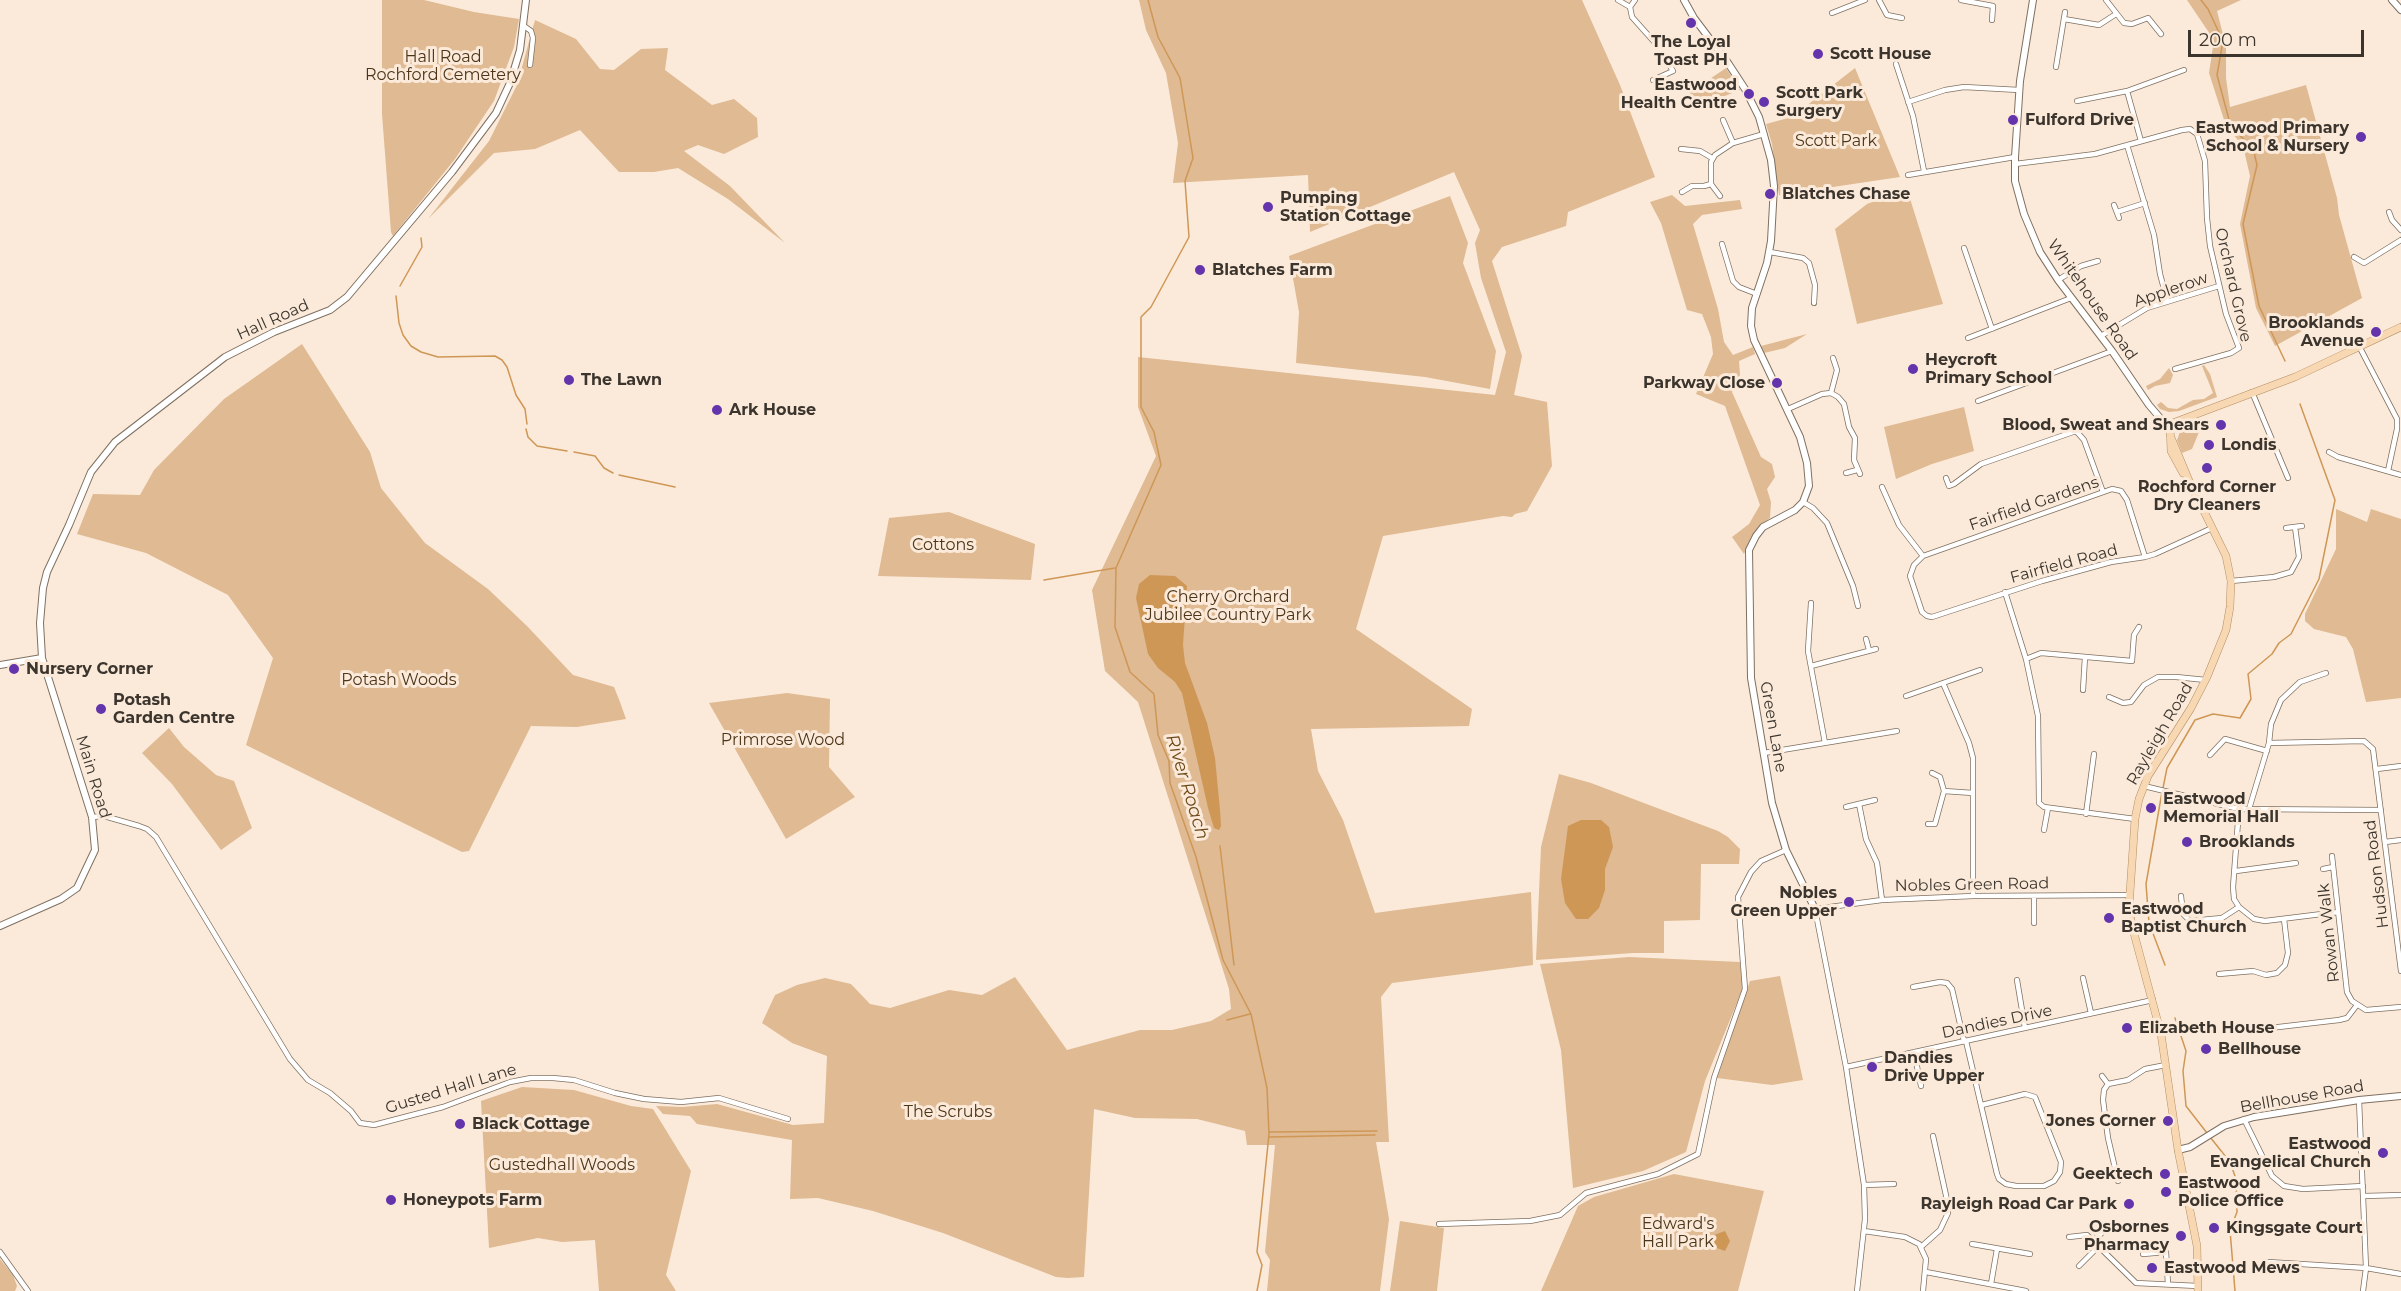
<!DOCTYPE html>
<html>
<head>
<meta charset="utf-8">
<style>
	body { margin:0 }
	#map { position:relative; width:2401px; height:1291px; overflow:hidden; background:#fbead9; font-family:Montserrat,sans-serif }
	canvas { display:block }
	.scale { position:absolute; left:2188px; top:30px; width:176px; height:27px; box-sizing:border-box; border:3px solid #3b352e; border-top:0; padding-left:8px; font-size:18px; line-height:21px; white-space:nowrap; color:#3b352e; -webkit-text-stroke:4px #fbead9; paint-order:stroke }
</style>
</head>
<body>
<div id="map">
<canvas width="2401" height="1291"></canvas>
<div class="scale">200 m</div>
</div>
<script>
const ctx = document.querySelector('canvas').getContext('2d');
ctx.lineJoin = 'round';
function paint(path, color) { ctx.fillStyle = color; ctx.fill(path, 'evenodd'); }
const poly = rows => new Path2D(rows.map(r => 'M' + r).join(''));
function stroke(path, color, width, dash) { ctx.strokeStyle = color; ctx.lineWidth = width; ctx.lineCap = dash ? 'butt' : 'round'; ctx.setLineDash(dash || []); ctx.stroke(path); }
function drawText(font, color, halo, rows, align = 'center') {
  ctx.font = font + ' Montserrat,sans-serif'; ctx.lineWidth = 6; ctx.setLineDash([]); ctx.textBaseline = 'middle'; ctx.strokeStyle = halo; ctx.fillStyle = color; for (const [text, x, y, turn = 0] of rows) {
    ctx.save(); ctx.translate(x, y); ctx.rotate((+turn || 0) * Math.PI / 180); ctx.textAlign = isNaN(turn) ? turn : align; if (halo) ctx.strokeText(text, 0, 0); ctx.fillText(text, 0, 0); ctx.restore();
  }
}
const green = poly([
	[382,0,424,0,474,12,519,19,514,47,494,101,455,159,393,236,391,232,382,114],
	[1139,0,1582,0,1620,85,1655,177,1568,212,1566,226,1502,247,1492,261,1522,356,1514,395,1547,402,1552,466,1527,511,1515,514,1512,517,1503,516,1383,536,1356,629,1472,709,1469,726,1311,729,1318,771,1343,820,1375,913,1531,892,1533,965,1392,983,1381,997,1389,1142,1376,1142,1389,1219,1380,1291,1267,1291,1270,1260,1265,1252,1275,1145,1247,1145,1245,1131,1197,1119,1135,1118,1094,1109,1084,1277,1068,1278,1056,1277,943,1233,873,1211,818,1198,790,1199,792,1140,697,1124,690,1116,663,1114,656,1106,683,1107,717,1104,793,1125,824,1123,827,1056,792,1043,762,1023,775,995,797,985,825,978,851,984,870,1004,890,1008,949,990,982,995,1015,977,1067,1050,1140,1030,1172,1030,1211,1021,1231,1009,1229,989,1138,702,1105,671,1092,590,1156,456,1138,407,1138,357,1495,395,1506,352,1481,278,1475,243,1480,230,1454,172,1310,232,1308,175,1173,183,1178,143,1166,73,1146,30],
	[2187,0,2241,0,2217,11,2226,46,2226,78,2230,107,2306,85,2337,198,2339,215,2362,298,2275,346,2256,308,2240,224,2250,176,2243,146,2226,126,2209,73,2214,40],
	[535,20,576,39,600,69,614,70,641,49,668,48,665,70,712,105,734,99,757,118,758,137,724,154,698,145,684,151,730,186,785,243,728,199,678,168,654,172,619,172,580,130,535,149,494,153,428,219,489,141,517,85],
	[1726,68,1740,90,1697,107,1689,93],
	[1855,68,1900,177,1779,195,1772,144,1766,124,1792,117],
	[1907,189,1943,304,1857,324,1835,229,1867,204],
	[1672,195,1685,206,1740,200,1742,209,1702,215,1693,224,1718,309,1724,342,1733,355,1753,347,1755,354,1739,361,1740,375,1732,392,1761,457,1772,464,1775,477,1767,489,1771,502,1770,518,1758,527,1744,554,1732,537,1749,524,1760,505,1725,406,1696,394,1713,354,1711,337,1702,314,1687,310,1661,223,1650,202],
	[1450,196,1468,243,1463,263,1496,351,1490,389,1425,377,1296,363,1299,312,1289,256],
	[1807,334,1785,348,1764,353,1761,346],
	[302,344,370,452,381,488,425,543,488,589,527,626,573,675,614,687,620,702,626,719,577,727,531,726,469,851,462,852,246,745,273,658,228,595,146,553,77,534,93,494,140,495,154,470,224,399],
	[2204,365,2210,374,2217,397,2179,411,2169,412,2160,409,2157,405,2161,402,2168,408,2177,409,2193,400,2204,399,2213,393,2202,366],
	[2169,368,2173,375,2170,383,2155,386,2148,390,2146,386,2160,379],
	[1964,407,1974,451,1932,464,1896,479,1884,427],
	[2208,418,2199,432,2192,449,2182,453,2177,440,2181,429],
	[2336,509,2367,522,2371,509,2401,519,2401,698,2366,702,2353,649,2346,637,2314,629,2305,621,2305,614,2336,549],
	[949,512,1035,544,1031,580,878,576,889,518],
	[787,693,830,699,829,767,855,797,786,839,709,703],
	[169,728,184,747,216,775,234,781,252,828,221,850,172,784,142,753],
	[1559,774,1591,783,1718,831,1728,837,1740,849,1739,864,1701,864,1700,920,1664,921,1664,953,1633,953,1536,960,1541,847],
	[1629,957,1740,962,1743,988,1705,1081,1686,1152,1643,1171,1573,1188,1561,1050,1540,964],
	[1780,976,1803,1080,1772,1085,1717,1078,1750,981],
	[522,1087,574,1090,631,1106,653,1109,691,1171,666,1275,676,1291,599,1291,595,1240,562,1242,538,1238,489,1248,481,1101],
	[1674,1174,1764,1191,1738,1291,1541,1291,1578,1206,1594,1197],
	[1400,1221,1444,1228,1437,1291,1390,1291],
	[0,1259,13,1275,17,1286,15,1291,0,1291]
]);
const water = poly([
	[1150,575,1175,576,1187,586,1183,645,1185,663,1207,723,1215,758,1220,810,1221,826,1219,830,1214,828,1208,808,1182,693,1175,682,1158,668,1148,654,1136,598,1139,584],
	[1581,820,1601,820,1609,827,1613,847,1605,869,1605,890,1599,908,1588,919,1576,919,1565,903,1561,879,1568,826],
	[1725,1231,1730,1241,1725,1251,1714,1247,1714,1235]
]);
const stream = poly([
	[1148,0,1158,37,1180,78,1193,158,1185,181,1189,237,1151,307,1141,317,1141,407,1154,432,1161,465,1116,568,1115,627,1130,672,1154,694,1158,735,1169,761,1170,783,1196,857,1223,960,1251,1014,1267,1088,1269,1134,1257,1252,1262,1265,1257,1291],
	[2201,0,2208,9,2223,41,2217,75,2231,127,2253,148,2257,165,2243,224,2259,306,2285,361],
	[400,286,422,247,421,238],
	[396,296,399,323,403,335,411,346,421,352,438,357,495,356,502,360,507,367,516,395,525,409,527,424],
	[526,429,528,437,537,446,567,451],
	[574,452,595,456,604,468,613,473],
	[619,475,675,487],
	[1044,580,1115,568],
	[2163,788,2167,768,2195,720,2213,714,2240,718,2251,699,2248,674,2272,654,2279,643,2291,634,2319,579,2335,500,2300,404],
	[2162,792,2146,884,2149,923,2165,965],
	[1220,846,1234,965],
	[2175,1018,2186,1051,2183,1071,2186,1106,2207,1133],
	[1227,1020,1250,1014],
	[1270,1132,1377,1131],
	[1269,1137,1375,1135],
	[2210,1137,2230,1162,2236,1179,2237,1212,2230,1230,2235,1291]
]);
const street = poly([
	[1618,0,1630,7],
	[1635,0,1630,7,1632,17,1657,45,1673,71,1653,80],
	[1879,0,1887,15,1902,18],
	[1961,0,1993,6,1992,20],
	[2106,0,2124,23,2132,24,2148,18,2161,34],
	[1832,13,1865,0],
	[2064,19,2099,25,2116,14],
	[524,26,531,31,533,38,530,65],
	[1896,64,1913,116,1924,171],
	[2056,67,2065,12],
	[2127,91,2141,141],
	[2077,101,2127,91,2184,70],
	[1908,102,1945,90,1964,87,2019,90],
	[1723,120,1733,143],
	[2127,145,2154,235,2160,274,2167,300],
	[1681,149,1700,151,1712,158],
	[2015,164,2095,154,2182,130,2190,129,2197,134,2205,161,2207,218,2210,246,2226,314,2239,348,2231,353,2175,369],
	[1908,175,2015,157],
	[1711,184,1711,162,1715,155,1733,143,1764,134],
	[1682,192,1692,186,1704,186,1711,184,1720,196],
	[2114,205,2119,218],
	[2117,212,2145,203],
	[2389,212,2392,220,2401,230],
	[1722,244,1733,281,1739,287,1757,294],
	[1964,248,1992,329],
	[1770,252,1803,258,1809,263,1815,285,1814,303],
	[2354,257,2364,263,2401,240],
	[2058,280,2081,266,2098,261],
	[2101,336,2147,308,2219,286],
	[1968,338,2071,298],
	[2359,346,2397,419,2397,429,2388,471],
	[2252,392,2288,478],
	[1831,393,1837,370,1833,358],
	[1978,401,2112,351],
	[1788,409,1822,394,1831,393,1838,397,1844,404,1849,427,1855,438,1854,460,1860,474],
	[2329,452,2338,457,2401,475],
	[1846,473,1857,470],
	[1946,478,1949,486,1954,484,1981,464,2073,432,2077,432,2084,440,2103,492],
	[1882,487,1899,525,1923,556],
	[1803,502,1813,508,1827,523,1853,586,1858,606],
	[2286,528,2302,526],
	[2145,557,2127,500,2121,491,2112,489,1923,556,1914,565,1910,576,1922,612,1927,616,1932,617,2042,581,2111,562,2145,557,2155,554,2212,528],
	[2231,581,2274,577,2291,572,2299,557,2295,527],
	[2005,592,2026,659,2038,716,2039,803,2044,807,2135,819],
	[1811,603,1808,651,1825,743],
	[1866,639,1869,650],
	[2026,659,2041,653,2132,661,2134,635,2139,627],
	[1811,666,1876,649],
	[1943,683,1969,743,1973,758,1973,896],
	[2083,690,2085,657],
	[1906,696,1980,670],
	[2109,697,2123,703,2131,702,2144,685,2158,677,2176,677,2206,680],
	[2269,743,2364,741,2373,749,2401,971],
	[1764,753,1897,731],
	[2210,755,2225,739,2267,751],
	[2377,769,2401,766],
	[1932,773,1940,777,1944,791],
	[2144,786,2239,809,2381,810],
	[1859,804,1866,839,1877,863,1882,900],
	[1846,807,1875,800],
	[2239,809,2233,887,2234,899,2239,907,2254,919,2265,921,2338,912],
	[2249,809,2269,743,2271,724,2281,700,2300,682,2326,673],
	[2086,814,2094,754],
	[92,817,104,816,139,826,147,829,156,837,290,1059,308,1080,330,1093,351,1111,360,1123,374,1125,443,1107,510,1082,531,1078,553,1078,574,1080,615,1093,644,1099,681,1102,719,1098,788,1119],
	[1928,824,1935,824,1944,791,1973,793],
	[2044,830,2048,808],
	[2385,842,2401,840],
	[2332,856,2347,992,2352,1001,2366,1010,2401,1007],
	[2323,869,2333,867],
	[2236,871,2296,863],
	[2034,896,2034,923],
	[2181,896,2183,914,2190,921,2222,918,2239,907],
	[2219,974,2253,971,2266,975,2277,973,2285,965,2288,953,2284,919],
	[2083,978,2091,1013],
	[2017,980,2025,1028],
	[1913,987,1940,982,1947,983,1952,989,1964,1041],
	[2236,1029,2270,1028,2339,1020,2347,1018,2357,1005],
	[1966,1041,1997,1174,1999,1179,2006,1184,2016,1186,2044,1186,2054,1181,2060,1172,2061,1162,2035,1097,2025,1094,1982,1105],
	[1914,1052,1921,1086],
	[1846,1067,2153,1000],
	[2102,1076,2108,1084],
	[2359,1100,2366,1268,2363,1291],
	[2244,1119,2272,1176,2284,1186,2303,1189,2363,1186],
	[2118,1181,2108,1138,2103,1100,2104,1090,2108,1084,2128,1080,2145,1069,2166,1065],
	[1864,1185,1894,1184],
	[2364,1196,2401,1195],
	[1439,1224,1530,1221,1560,1215,1586,1193,1658,1174,1698,1154,1714,1078,1745,989,1738,897,1751,872,1761,861,1786,850],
	[1864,1231,1905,1237,1919,1244,1926,1259,1923,1291],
	[2069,1237,2087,1235,2136,1283,2198,1286],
	[2093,1241,2107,1228],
	[1972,1244,2030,1254],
	[1921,1247,1940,1230,1948,1213,1947,1200,1933,1136],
	[0,1252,28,1291],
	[2143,1254,2166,1252,2168,1284],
	[2268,1262,2366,1268,2401,1274],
	[2079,1266,2098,1247],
	[1926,1272,2026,1291],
	[1991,1284,1997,1249],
	[1857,1291,1865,1219,1864,1185,1846,1067,1815,909,1882,900,1973,896,2130,895]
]);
const secondary = poly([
	[1684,0,1694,18,1728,63,1745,89,1759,117,1771,160,1774,186,1771,241,1767,263,1752,308,1751,326,1754,340,1800,437,1807,463,1809,486,1803,502,1795,510,1763,527,1756,536,1749,550,1751,678,1772,803,1786,850,1815,909],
	[2033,0,2020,81,2015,157,2015,181,2024,214,2040,252,2058,280,2112,351,2149,405,2161,419,2170,424],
	[2392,0,2401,10],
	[0,665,42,658],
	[0,926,61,899,77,888,95,850,92,817,42,658,40,623,43,588,47,572,69,525,91,472,115,442,225,357,274,332,330,310,347,297,452,172,496,113,510,83,520,50,526,0],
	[2178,1150,2190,1147,2224,1126,2254,1117,2359,1100,2401,1096]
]);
const primary = poly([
	[2170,435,2190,483,2226,556,2231,581,2230,607,2226,630,2207,677,2191,708,2148,776,2139,799,2135,819,2129,907,2132,926,2161,1034,2178,1150,2197,1246,2198,1291],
	[2183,473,2171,451,2170,424,2295,377,2401,327]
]);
const markers = [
	[1691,23,6,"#6334ab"],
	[1818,54,6,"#6334ab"],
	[1749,94,6,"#6334ab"],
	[1764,102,6,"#6334ab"],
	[2013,120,6,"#6334ab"],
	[2361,137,6,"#6334ab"],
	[1770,194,6,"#6334ab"],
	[1268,207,6,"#6334ab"],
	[1200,270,6,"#6334ab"],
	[2376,332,6,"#6334ab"],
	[1913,369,6,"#6334ab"],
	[569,380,6,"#6334ab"],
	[1777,383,6,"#6334ab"],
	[717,410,6,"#6334ab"],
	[2221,425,6,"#6334ab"],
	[2209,445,6,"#6334ab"],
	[2207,468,6,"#6334ab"],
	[14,669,6,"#6334ab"],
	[101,709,6,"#6334ab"],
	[2151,808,6,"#6334ab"],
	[2187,842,6,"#6334ab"],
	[1849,902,6,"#6334ab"],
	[2109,918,6,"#6334ab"],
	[2127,1028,6,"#6334ab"],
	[2206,1049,6,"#6334ab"],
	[1872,1067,6,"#6334ab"],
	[2168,1121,6,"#6334ab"],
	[460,1124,6,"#6334ab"],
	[2383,1153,6,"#6334ab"],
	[2165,1174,6,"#6334ab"],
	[2166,1192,6,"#6334ab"],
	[391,1200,6,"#6334ab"],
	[2129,1204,6,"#6334ab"],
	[2214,1228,6,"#6334ab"],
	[2181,1236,6,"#6334ab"],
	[2152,1268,6,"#6334ab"]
];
const poiNames = [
	["The Loyal",1691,42,"center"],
	["Toast PH",1691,60,"center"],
	["Scott House",1830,54],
	["Eastwood",1737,85,"right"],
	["Health Centre",1737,103,"right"],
	["Scott Park",1776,93],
	["Surgery",1776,111],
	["Fulford Drive",2025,120],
	["Eastwood Primary",2349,128,"right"],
	["School & Nursery",2349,146,"right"],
	["Blatches Chase",1782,194],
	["Pumping",1280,198],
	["Station Cottage",1280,216],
	["Blatches Farm",1212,270],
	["Brooklands",2364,323,"right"],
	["Avenue",2364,341,"right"],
	["Heycroft",1925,360],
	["Primary School",1925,378],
	["The Lawn",581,380],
	["Parkway Close",1765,383,"right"],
	["Ark House",729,410],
	["Blood, Sweat and Shears",2209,425,"right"],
	["Londis",2221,445],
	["Rochford Corner",2207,487,"center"],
	["Dry Cleaners",2207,505,"center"],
	["Nursery Corner",26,669],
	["Potash",113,700],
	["Garden Centre",113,718],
	["Eastwood",2163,799],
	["Memorial Hall",2163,817],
	["Brooklands",2199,842],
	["Nobles",1837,893,"right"],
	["Green Upper",1837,911,"right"],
	["Eastwood",2121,909],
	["Baptist Church",2121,927],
	["Elizabeth House",2139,1028],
	["Bellhouse",2218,1049],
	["Dandies",1884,1058],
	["Drive Upper",1884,1076],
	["Jones Corner",2156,1121,"right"],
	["Black Cottage",472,1124],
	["Eastwood",2371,1144,"right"],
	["Evangelical Church",2371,1162,"right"],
	["Geektech",2153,1174,"right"],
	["Eastwood",2178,1183],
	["Police Office",2178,1201],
	["Honeypots Farm",403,1200],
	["Rayleigh Road Car Park",2117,1204,"right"],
	["Osbornes",2169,1227,"right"],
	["Pharmacy",2169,1245,"right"],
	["Kingsgate Court",2226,1228],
	["Eastwood Mews",2164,1268]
];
const parkNames = [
	["Hall Road",443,57],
	["Rochford Cemetery",443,75],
	["Scott Park",1836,141],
	["Cottons",943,545],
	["Cherry Orchard",1228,597],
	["Jubilee Country Park",1228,615],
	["Potash Woods",399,680],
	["Primrose Wood",783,740],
	["The Scrubs",948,1112],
	["Gustedhall Woods",562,1165],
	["Edward's",1678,1224],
	["Hall Park",1678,1242]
];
const streetNames = [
	["Orchard Grove",2233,285,77],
	["Applerow",2171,290,-19],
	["Whitehouse Road",2092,300,55],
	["Hall Road",273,320,-24],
	["Fairfield Gardens",2034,504,-19],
	["Fairfield Road",2064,564,-15],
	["Green Lane",1773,727,80],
	["Rayleigh Road",2160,734,-60],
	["Main Road",93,777,73],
	["Hudson Road",2377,874,-97],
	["Nobles Green Road",1972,885,-1],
	["Rowan Walk",2329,933,-96],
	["Dandies Drive",1997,1022,-12],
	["Gusted Hall Lane",451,1089,-17],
	["Bellhouse Road",2302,1097,-10]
];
const waterNames = [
	["River Roach",1187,787,73]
];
paint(green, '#dfba93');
paint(water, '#cf9756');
stroke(stream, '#cf9756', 1.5);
stroke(street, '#7f7061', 6);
stroke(secondary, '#7f7061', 8);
stroke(primary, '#b38e64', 8);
stroke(street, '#fff', 4.5);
stroke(secondary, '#fff', 6);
stroke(primary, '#f8d8b3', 7);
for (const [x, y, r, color] of markers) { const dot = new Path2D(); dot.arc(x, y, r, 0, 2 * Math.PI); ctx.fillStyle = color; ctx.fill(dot); stroke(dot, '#fbead9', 2); }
drawText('bold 16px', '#3b352e', '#fbead9', poiNames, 'left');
drawText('16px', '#4d3519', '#fbead9', parkNames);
drawText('16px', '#3b352e', '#fbead9', streetNames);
drawText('italic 18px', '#6f4818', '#fbead9', waterNames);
</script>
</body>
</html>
